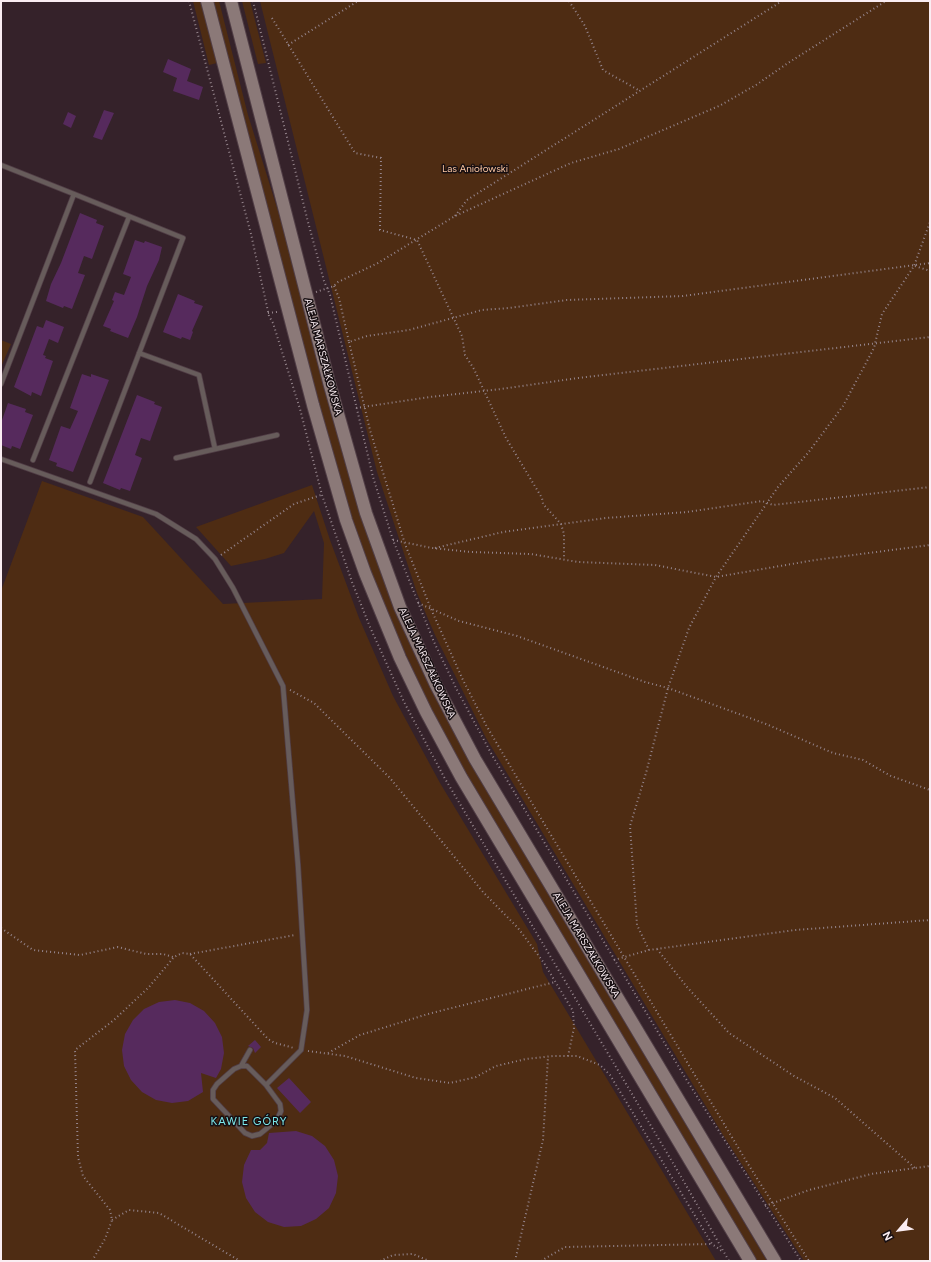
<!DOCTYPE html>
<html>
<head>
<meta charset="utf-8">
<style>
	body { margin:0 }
	#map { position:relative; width:931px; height:1262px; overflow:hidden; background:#35222a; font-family:Figtree,sans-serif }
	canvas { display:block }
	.frame { position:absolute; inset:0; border:2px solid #faedf2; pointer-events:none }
	.north { position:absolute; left:879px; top:1210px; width:40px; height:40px; -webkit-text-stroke:3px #170f12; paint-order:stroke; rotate:242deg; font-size:11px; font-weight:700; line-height:16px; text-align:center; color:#faedf2 }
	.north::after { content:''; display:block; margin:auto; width:14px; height:18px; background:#faedf2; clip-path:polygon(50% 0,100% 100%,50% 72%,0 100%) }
</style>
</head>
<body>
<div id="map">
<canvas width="931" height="1262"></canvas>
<div class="frame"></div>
<div class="north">N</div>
</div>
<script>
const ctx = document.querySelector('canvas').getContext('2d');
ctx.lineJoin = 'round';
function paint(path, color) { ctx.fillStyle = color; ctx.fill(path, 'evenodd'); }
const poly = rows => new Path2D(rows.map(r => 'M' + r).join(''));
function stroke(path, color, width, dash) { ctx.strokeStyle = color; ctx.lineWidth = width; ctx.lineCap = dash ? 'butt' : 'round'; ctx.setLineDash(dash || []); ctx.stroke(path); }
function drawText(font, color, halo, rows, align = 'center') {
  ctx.font = font + ' Figtree,sans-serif'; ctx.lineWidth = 3; ctx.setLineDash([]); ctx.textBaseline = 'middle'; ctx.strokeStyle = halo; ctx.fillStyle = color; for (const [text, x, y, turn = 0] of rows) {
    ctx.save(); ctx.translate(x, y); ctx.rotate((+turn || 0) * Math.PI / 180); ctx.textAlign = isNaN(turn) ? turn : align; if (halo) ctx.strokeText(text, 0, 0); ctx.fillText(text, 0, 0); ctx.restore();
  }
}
const green = poly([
	[193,1,201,1,217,63,209,65],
	[213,1,219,1,248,115,283,227,359,510,405,633,439,705,494,803,767,1261,756,1261,478,795,439,726,387,613,350,518,328,439],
	[242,1,250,1,266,63,258,64],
	[260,1,930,1,930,1261,804,1261,723,1135,486,738,435,635,417,593,377,472],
	[1,340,11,344,1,367],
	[42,481,143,517,223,604,322,599,324,543,314,511,284,553,265,559,231,566,196,527,312,485,330,540,359,618,393,696,440,783,537,944,543,972,716,1261,1,1261,1,591]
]);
const building = poly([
	[168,59,191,69,187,81,203,87,199,100,173,91,177,78,163,72],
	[104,110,114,113,102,140,93,137],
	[68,112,76,116,71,128,63,124],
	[80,213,97,220,96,223,104,226,92,259,84,256,78,273,85,275,72,309,64,306,63,308,46,301,51,284,61,263],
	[135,240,144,243,145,241,162,247,159,260,147,286,137,317,128,338,110,331,111,329,103,326,114,301,112,300,115,292,124,295,131,277,123,274],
	[178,294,195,301,194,303,203,306,192,331,193,332,190,340,182,337,181,339,163,332],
	[46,320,64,327,58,343,49,339,43,355,46,356,45,358,53,361,41,396,32,392,31,396,14,387,37,326,43,328],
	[82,374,91,377,91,374,109,380,73,472,56,466,57,463,49,460,61,426,70,429,78,411,70,408],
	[137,395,155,402,154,404,162,407,150,441,141,438,135,455,142,458,130,491,121,488,120,490,103,483],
	[8,403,26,409,25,412,33,415,20,449,12,446,11,449,1,445,1,423],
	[175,1000,190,1003,204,1011,215,1023,222,1037,224,1053,221,1069,216,1078,201,1073,203,1092,188,1101,172,1103,156,1100,142,1092,131,1080,124,1066,122,1050,125,1034,133,1020,144,1009,159,1002],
	[255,1040,261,1047,255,1053,253,1048,248,1046],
	[289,1078,311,1102,300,1113,277,1088],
	[296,1131,312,1136,325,1146,334,1160,338,1176,336,1193,329,1208,316,1219,301,1226,284,1227,268,1222,255,1212,246,1198,242,1182,244,1165,251,1150,260,1150,267,1143,269,1133]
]);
const path = poly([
	[189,1,251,234,269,316,273,323,300,409,322,495,352,582,370,627,404,702,444,777,683,1180,729,1261],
	[253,1,308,222,324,281,330,295,373,477,393,540,434,642,456,688,492,755,686,1079,801,1261],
	[569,1,585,26,603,70,640,91],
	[272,18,355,153,381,158,380,230,417,240,462,336,465,355,474,369,506,438,542,498,543,504,561,524,564,534,564,559],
	[288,45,358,1],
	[455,216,467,200,782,1],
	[915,266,930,271],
	[334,286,339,298,349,342,367,336,409,330,482,310,509,308,567,300,683,296,930,263],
	[316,292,334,286,338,282,378,263,455,216,571,163,619,149,719,106,756,85,788,63,886,1],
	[268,313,277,312],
	[349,342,370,430,405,544,431,609,462,678,486,725,536,810,748,1164,809,1261],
	[356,408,430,397,501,389,578,378,930,337],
	[393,540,432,548,471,552,531,554,578,562,655,565,716,577,815,560,930,545],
	[435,548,503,532,606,518,687,512,762,501,773,505,930,487],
	[221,555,294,504,321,495],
	[418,603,459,621,517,636,645,682,668,688,766,724,833,753,863,760,891,776,930,790],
	[290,690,314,703,390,778,483,892,518,928,544,963,573,1011,574,1028,568,1056],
	[1,928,33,950,80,955,118,947,146,954,163,954,173,957],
	[657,949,687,987,729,1033,794,1076,835,1098,916,1169],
	[649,950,637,925,630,826,646,773,668,688,689,628,716,577,778,487,808,453,843,406,874,348,882,314,914,266,930,222],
	[190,954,295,935],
	[614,960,649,950,795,930,930,920],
	[308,1051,345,1056,416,1078,450,1083,476,1077,496,1066,526,1059,553,1056,577,1056,600,1065,610,1075,712,1244,723,1252],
	[328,1053,360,1035,428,1014,555,982],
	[765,1206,809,1190,871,1174,930,1166],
	[112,1220,129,1210,159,1213,240,1261],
	[92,1261,105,1239,112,1220,110,1210,83,1176,78,1157,75,1050,114,1020,149,987,174,957,182,953,190,954,268,1039,275,1043,294,1048],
	[380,1261,393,1255,413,1254,429,1261],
	[515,1261,543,1140,548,1057],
	[541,1261,565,1247,712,1244]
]);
const lane = poly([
	[1,165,74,194,1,384],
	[74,194,183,238,90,482],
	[139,353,199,375,215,449],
	[176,458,277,435],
	[1,459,156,514,196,539,215,559,233,588,283,686,298,865,307,1010,301,1050,266,1085,247,1066,241,1066,234,1069,217,1084,213,1090,213,1099,245,1133,252,1136,260,1134,277,1120,281,1111,280,1104,266,1085],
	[33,460,129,217],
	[241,1066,250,1050]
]);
const secondary = poly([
	[207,1,313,405,346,520,365,573,400,658,426,712,461,777,750,1261],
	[231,1,329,382,366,513,400,607,436,685,475,759,775,1261]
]);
const parkNames = [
	["Las Aniołowski",475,169]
];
const streetNames = [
	["ALEJA MARSZAŁKOWSKA",323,357,75],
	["ALEJA MARSZAŁKOWSKA",427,663,65],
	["ALEJA MARSZAŁKOWSKA",586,945,59]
];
const neighbourhoodNames = [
	["KAWIE GÓRY",249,1122]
];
paint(green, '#4e2c13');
paint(building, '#562a5d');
stroke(lane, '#513e46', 6);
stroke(secondary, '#513e46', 14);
stroke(path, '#95858c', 2, [1, 3]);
stroke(lane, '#675c5b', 4.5);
stroke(secondary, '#8b7978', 12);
drawText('10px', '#fbc6a2', '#170f12', parkNames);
drawText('10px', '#faedf2', '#170f12', streetNames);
ctx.letterSpacing = '1px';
drawText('11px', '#7ce8ea', '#170f12', neighbourhoodNames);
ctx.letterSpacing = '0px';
</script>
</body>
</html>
